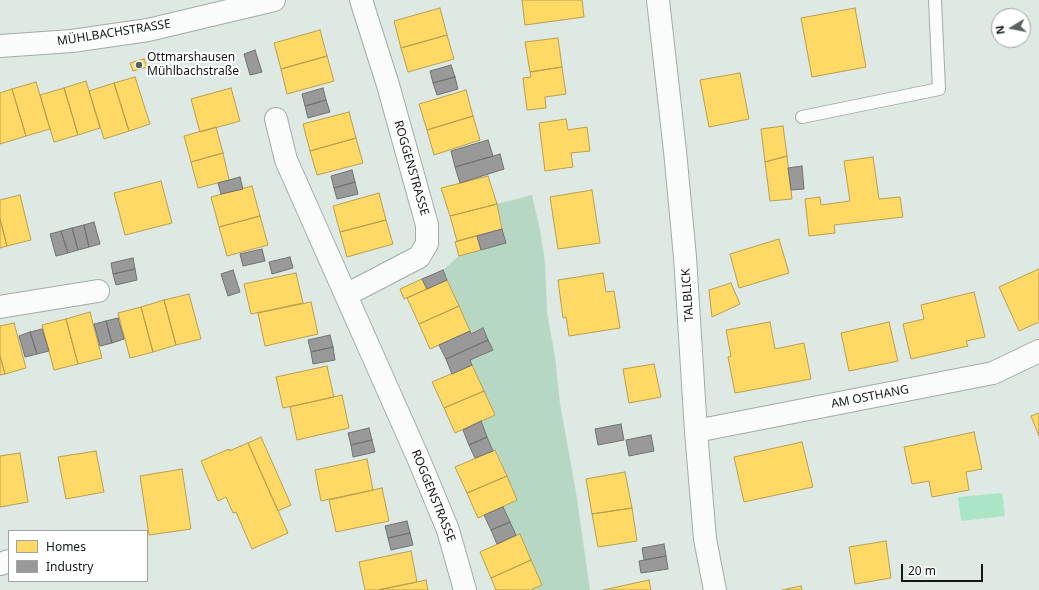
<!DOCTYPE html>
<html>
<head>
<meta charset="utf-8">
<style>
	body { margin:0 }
	#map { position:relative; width:1039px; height:590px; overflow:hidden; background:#dee9e3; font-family:"Noto Sans",sans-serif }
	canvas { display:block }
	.legend { position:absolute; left:8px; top:530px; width:140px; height:52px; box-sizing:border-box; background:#fff; border:1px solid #a0a3a1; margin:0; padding:5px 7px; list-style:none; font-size:12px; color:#111814 }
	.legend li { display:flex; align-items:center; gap:8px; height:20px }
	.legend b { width:20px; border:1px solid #a0a3a1 }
	.north { position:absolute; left:991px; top:8px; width:40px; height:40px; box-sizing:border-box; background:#fff; border:1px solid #a0a3a1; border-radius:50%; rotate:260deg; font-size:11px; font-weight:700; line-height:16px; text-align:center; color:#111814 }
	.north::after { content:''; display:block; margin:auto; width:14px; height:18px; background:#59615c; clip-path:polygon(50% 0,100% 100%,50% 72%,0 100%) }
	.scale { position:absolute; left:901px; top:564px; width:82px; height:18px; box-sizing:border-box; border:2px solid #111814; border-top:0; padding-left:5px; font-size:12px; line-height:14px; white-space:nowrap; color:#111814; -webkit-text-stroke:3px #fff; paint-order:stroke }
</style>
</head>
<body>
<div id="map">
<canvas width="1039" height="590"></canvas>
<ul class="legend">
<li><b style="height:11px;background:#ffd966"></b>Homes</li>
<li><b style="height:11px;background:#999"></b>Industry</li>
</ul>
<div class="north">N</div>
<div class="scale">20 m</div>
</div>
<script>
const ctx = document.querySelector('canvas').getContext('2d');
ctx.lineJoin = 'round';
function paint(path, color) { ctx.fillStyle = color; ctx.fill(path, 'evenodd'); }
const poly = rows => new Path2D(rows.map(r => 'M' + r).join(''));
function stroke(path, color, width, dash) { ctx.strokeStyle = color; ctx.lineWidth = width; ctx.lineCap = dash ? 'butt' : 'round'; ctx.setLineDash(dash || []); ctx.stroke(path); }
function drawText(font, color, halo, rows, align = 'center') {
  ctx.font = font + ' "Noto Sans",sans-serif'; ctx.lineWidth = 4; ctx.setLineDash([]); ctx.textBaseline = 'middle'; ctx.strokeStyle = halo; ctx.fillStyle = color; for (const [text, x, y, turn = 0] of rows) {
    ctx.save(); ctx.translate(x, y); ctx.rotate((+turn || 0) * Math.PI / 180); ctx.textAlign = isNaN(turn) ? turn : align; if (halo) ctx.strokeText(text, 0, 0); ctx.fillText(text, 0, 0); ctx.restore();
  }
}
const green = poly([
	[532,195,540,230,545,262,547,312,555,357,560,404,576,492,590,590,530,590,520,534,516,535,503,507,517,500,496,450,493,451,481,421,494,415,470,360,493,350,483,329,471,334,443,270,459,256,506,243,497,204]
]);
const water = poly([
	[1002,493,1005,516,961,521,958,497]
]);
const homes = poly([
	[522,0,582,0,584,17,525,25,522,0],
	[440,8,447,35,401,48,394,21,440,8],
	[855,8,866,67,812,77,801,18,855,8],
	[320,30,327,56,281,69,274,43,320,30],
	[447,35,454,59,408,72,401,48,447,35],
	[558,38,562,67,530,72,525,42,558,38],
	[327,56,334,81,287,94,281,69,327,56],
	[144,59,147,67,133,71,130,63,144,59],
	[562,67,566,94,545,97,546,108,527,110,523,78,531,77,530,72,562,67],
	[740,73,749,119,709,127,700,80,740,73],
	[135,77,150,124,129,131,114,83,135,77],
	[86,81,100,128,78,135,64,88,86,81],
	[36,82,50,129,26,136,12,89,36,82],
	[114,83,129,131,104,139,89,91,114,83],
	[64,88,78,135,54,142,40,95,64,88],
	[231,88,240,121,200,132,191,99,231,88],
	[12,89,26,136,0,144,0,93,12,89],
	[466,90,473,116,427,130,419,104,466,90],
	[349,112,356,138,310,151,303,124,349,112],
	[473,116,480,140,434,155,427,130,473,116],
	[566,119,568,130,587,127,590,151,571,153,573,167,545,171,539,123,566,119],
	[783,126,787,156,765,162,761,129,783,126],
	[216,127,223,153,191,162,184,136,216,127],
	[356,138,363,163,317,175,310,151,356,138],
	[223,153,229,180,198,188,191,162,223,153],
	[787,156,792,199,770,201,765,162,787,156],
	[873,157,879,199,900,197,903,217,834,225,835,233,809,236,805,199,820,197,821,205,850,201,844,161,873,157],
	[488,176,497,204,450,216,441,188,488,176],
	[161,181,172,223,125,235,114,193,161,181],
	[252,186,260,216,219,227,211,197,252,186],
	[592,190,600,243,558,249,550,197,592,190],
	[379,193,386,220,340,232,333,206,379,193],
	[20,195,31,240,7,246,0,219,0,200,20,195],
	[497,204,502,229,457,241,450,216,497,204],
	[260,216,268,245,227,256,219,227,260,216],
	[0,219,7,246,0,248,0,219],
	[386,220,393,244,347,257,340,232,386,220],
	[477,236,481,250,459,256,455,242,477,236],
	[779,239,789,273,739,288,730,254,779,239],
	[1039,269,1039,322,1019,331,999,287,1039,269],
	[296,273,303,303,251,314,244,284,296,273],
	[603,273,606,292,614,291,620,328,569,336,566,317,563,318,558,280,603,273],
	[422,279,427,289,404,299,400,289,422,279],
	[447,280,459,306,419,324,407,298,447,280],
	[731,283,740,304,712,317,709,290,731,283],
	[974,292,985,337,966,341,968,346,911,359,903,324,924,319,921,305,974,292],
	[189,294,201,339,176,345,164,300,189,294],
	[164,300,176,345,153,352,141,307,164,300],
	[311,302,318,334,265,346,258,313,311,302],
	[459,306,470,331,430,349,419,324,459,306],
	[141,307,153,352,130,358,118,313,141,307],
	[90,312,102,358,78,364,66,319,90,312],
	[66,319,78,364,54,370,42,325,66,319],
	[770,322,775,349,804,343,811,379,735,393,728,357,731,356,726,330,770,322],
	[889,322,898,361,849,371,841,333,889,322],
	[14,323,26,368,5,374,0,356,0,326,14,323],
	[0,356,5,374,0,375,0,356],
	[654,364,661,397,629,403,623,369,654,364],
	[472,365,484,391,444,408,432,382,472,365],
	[327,366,334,397,283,408,276,377,327,366],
	[484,391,495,415,455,433,444,408,484,391],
	[342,395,349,428,297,440,290,407,342,395],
	[1039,413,1039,436,1031,416,1039,413],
	[974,432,982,469,966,472,969,490,932,497,929,481,912,484,904,447,974,432],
	[261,437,291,505,278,511,248,443,261,437],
	[802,442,813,487,744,502,734,457,802,442],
	[248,443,288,533,252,549,236,512,233,513,226,497,218,501,201,461,229,449,229,451,248,443],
	[495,450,507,476,467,493,455,467,495,450],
	[96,451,104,492,66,499,58,457,96,451],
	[20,453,28,502,0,507,0,456,20,453],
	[367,459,373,490,321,501,315,470,367,459],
	[182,469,191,529,149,535,140,476,182,469],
	[625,472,632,508,592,514,586,479,625,472],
	[507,476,517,500,478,518,467,493,507,476],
	[382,488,389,521,336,532,329,500,382,488],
	[632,508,637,541,598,547,592,514,632,508],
	[520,534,531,560,491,578,480,552,520,534],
	[886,541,891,578,855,584,849,547,886,541],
	[411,551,417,582,377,590,365,590,359,562,411,551],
	[531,560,542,585,530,590,496,590,491,578,531,560],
	[426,580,428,590,379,590,426,580],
	[649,580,651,590,603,590,649,580],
	[801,586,802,590,782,590,801,586]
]);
const industry = poly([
	[255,50,262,72,250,75,244,54,255,50],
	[451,65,455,77,433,83,430,71,451,65],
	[455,77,458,89,437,95,433,83,455,77],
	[323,88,326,100,305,106,302,94,323,88],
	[326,100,330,112,308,118,305,106,326,100],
	[488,140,493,156,455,167,451,151,488,140],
	[500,154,504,169,460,183,455,167,500,154],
	[802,166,804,189,791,190,788,168,802,166],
	[352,170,355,182,334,188,331,176,352,170],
	[240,177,243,189,221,194,218,183,240,177],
	[355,182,358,194,337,199,334,188,355,182],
	[94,222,100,244,89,247,84,225,94,222],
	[84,225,89,247,78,250,72,228,84,225],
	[72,228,78,250,68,253,61,231,72,228],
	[502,229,506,243,481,250,477,236,502,229],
	[61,231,68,253,56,256,50,234,61,231],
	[262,249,265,261,243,266,240,254,262,249],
	[290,257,293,268,272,274,269,262,290,257],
	[133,258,135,269,113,274,111,263,133,258],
	[135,269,137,280,116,285,113,274,135,269],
	[233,270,240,292,228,296,221,274,233,270],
	[443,270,447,280,427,289,422,279,443,270],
	[118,318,124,339,112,343,106,321,118,318],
	[106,321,112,343,100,346,94,324,106,321],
	[483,328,488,340,446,359,439,345,470,331,471,334,483,328],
	[42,329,49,351,37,354,30,332,42,329],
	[30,332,37,354,25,357,19,336,30,332],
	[330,335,333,347,311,352,308,340,330,335],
	[488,340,493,350,470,360,472,365,452,374,446,359,488,340],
	[333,347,335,360,313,364,311,352,333,347],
	[481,421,487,437,469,445,463,430,481,421],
	[621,424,624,440,598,445,595,429,621,424],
	[369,428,372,440,351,445,348,433,369,428],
	[651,435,654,451,629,456,626,440,651,435],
	[487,437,493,451,475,458,469,445,487,437],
	[372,440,375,452,353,457,351,445,372,440],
	[503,507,510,522,491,530,484,515,503,507],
	[407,521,410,533,388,538,385,526,407,521],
	[510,522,516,535,497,544,491,530,510,522],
	[410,533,413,545,391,550,388,538,410,533],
	[664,544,666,556,644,560,642,548,664,544],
	[666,556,668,569,641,573,639,561,666,556]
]);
const service = poly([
	[802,117,939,89,935,0]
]);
const minor = poly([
	[658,0,675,151,685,257,696,431,705,539,715,590],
	[276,119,286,160,419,460,448,530,465,590],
	[346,295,419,257,427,244,427,225,388,85,361,0],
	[0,307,98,291],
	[696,431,993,373,1039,351],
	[0,564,9,561]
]);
const tertiary = poly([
	[0,46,72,41,148,30,274,0]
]);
const markers = [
	[139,65,4,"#59615c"]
];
const streetNames = [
	["MÜHLBACHSTRASSE",114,33,-9],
	["ROGGENSTRASSE",411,168,74],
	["TALBLICK",688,295,-94],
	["AM OSTHANG",870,397,-11],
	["ROGGENSTRASSE",433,496,68]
];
const poiNames = [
	["Ottmarshausen",147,58],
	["Mühlbachstraße",147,72]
];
paint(green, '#b6d7c4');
paint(water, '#aae6c6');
paint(homes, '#ffd966');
stroke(homes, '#b89f4d', 1);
paint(industry, '#999');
stroke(industry, '#707271', 1);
stroke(service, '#a3aba6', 14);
stroke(minor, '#a3aba6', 24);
stroke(tertiary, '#a3aba6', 24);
stroke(service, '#fafcfb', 12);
stroke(minor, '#fafcfb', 22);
stroke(tertiary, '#fafcfb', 22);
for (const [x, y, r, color] of markers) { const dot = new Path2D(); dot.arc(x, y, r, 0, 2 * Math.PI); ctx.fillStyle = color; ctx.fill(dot); stroke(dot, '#fff', 1.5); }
drawText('12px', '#111814', '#fff', streetNames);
drawText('12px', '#111814', '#fff', poiNames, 'left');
</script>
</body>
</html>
